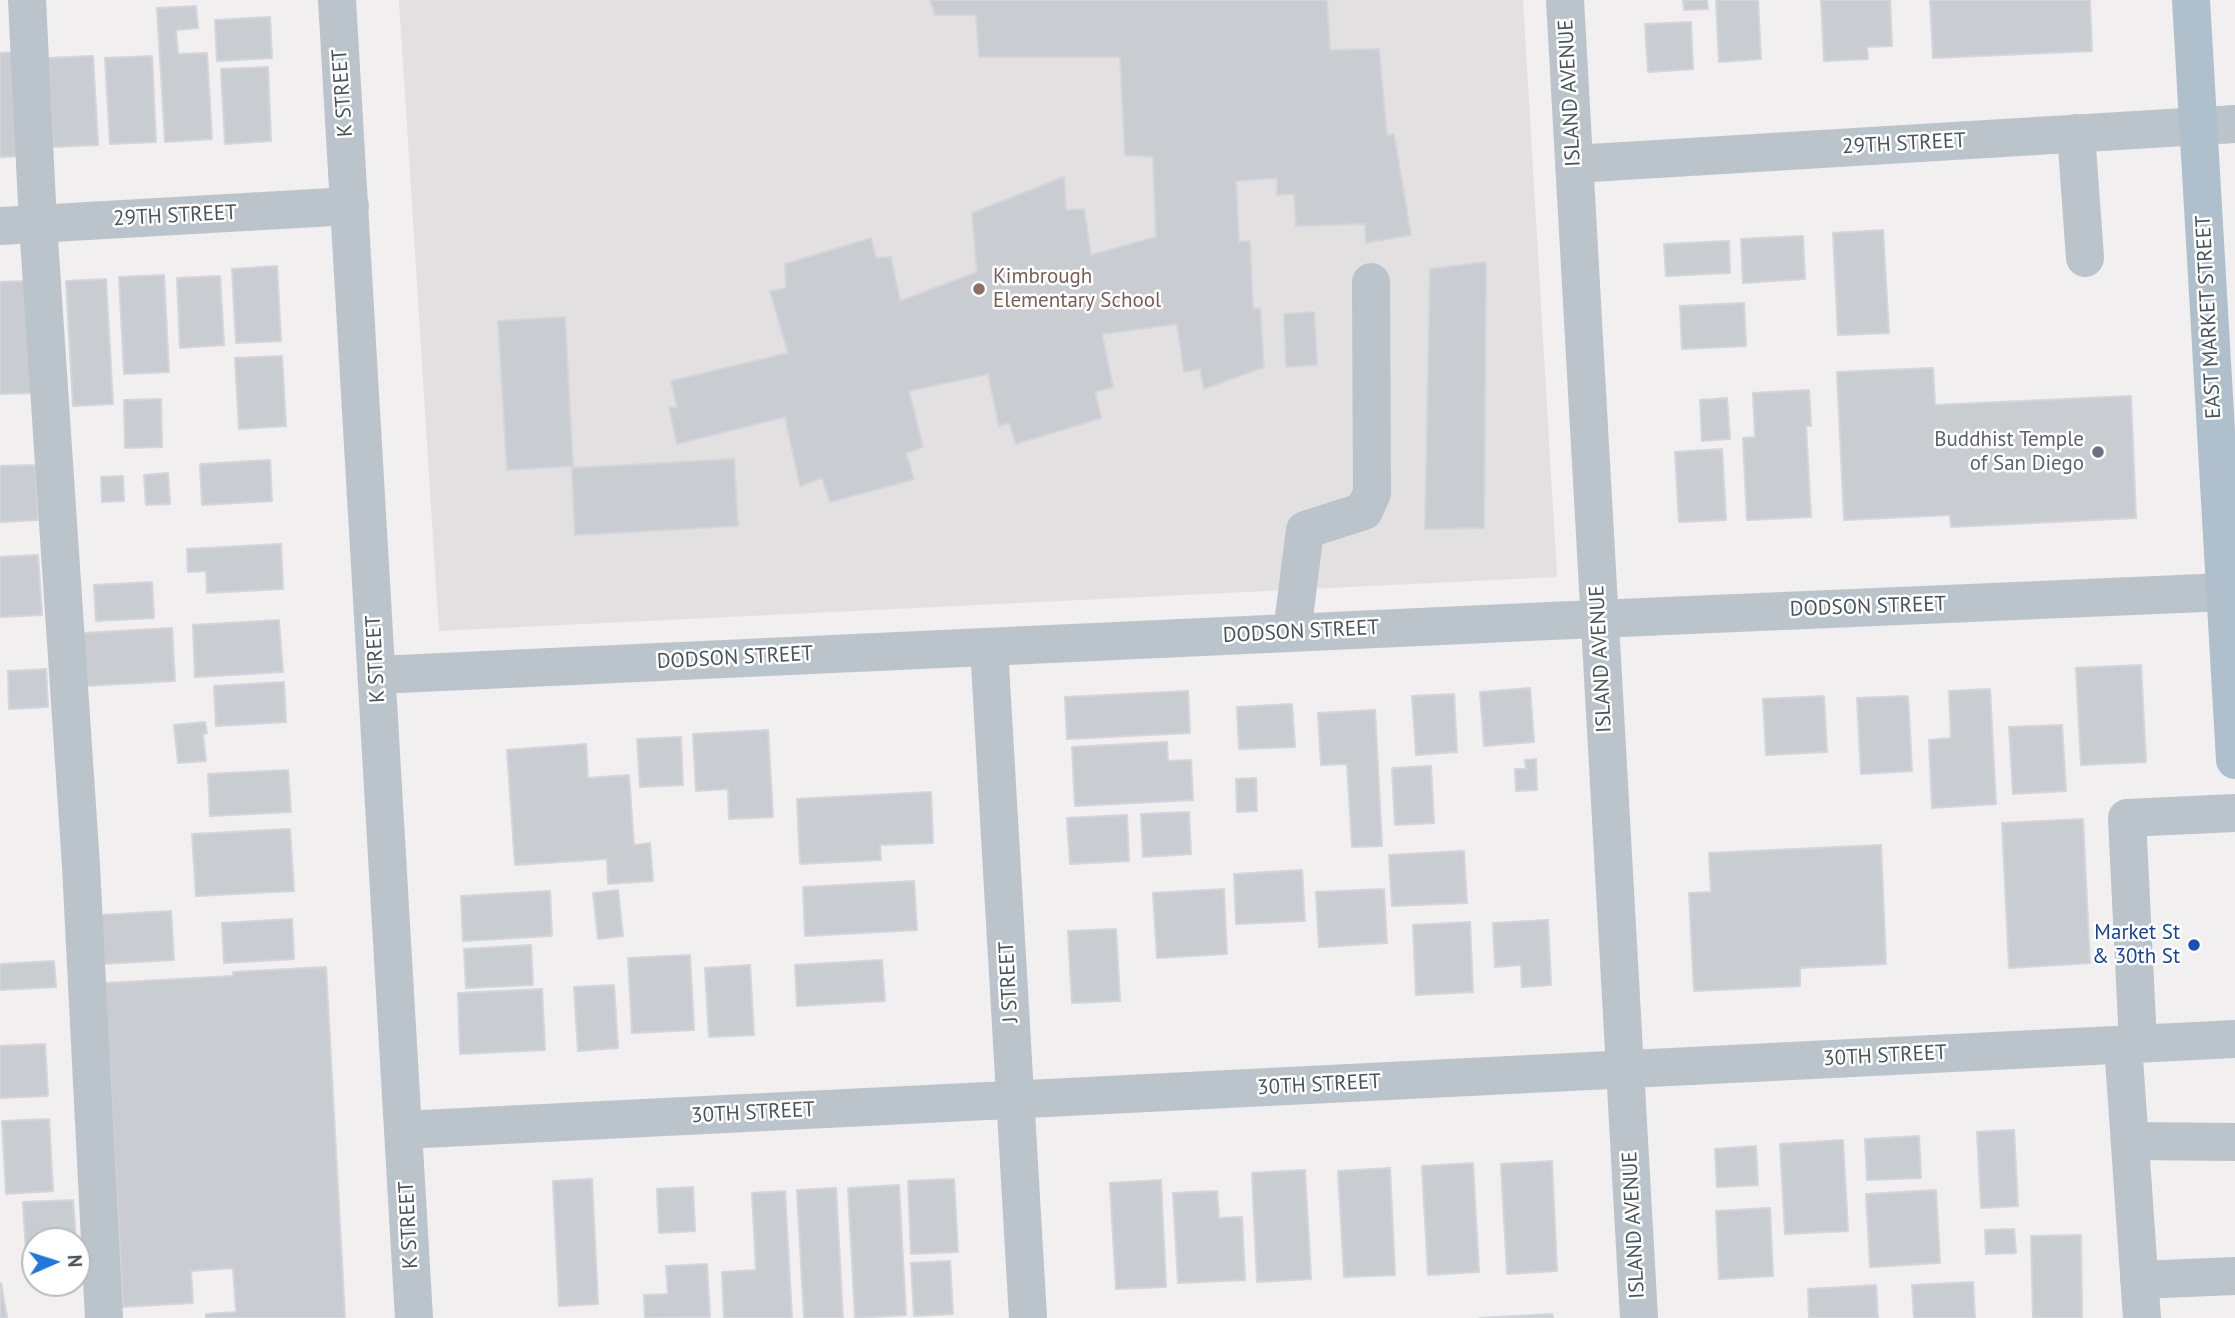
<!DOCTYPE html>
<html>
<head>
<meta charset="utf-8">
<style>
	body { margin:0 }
	#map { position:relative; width:2235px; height:1318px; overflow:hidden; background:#f1efef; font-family:"PT Sans",sans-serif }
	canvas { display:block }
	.north { position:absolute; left:21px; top:1227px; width:70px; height:70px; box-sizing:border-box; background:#fff; border:2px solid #b6babd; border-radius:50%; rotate:87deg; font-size:19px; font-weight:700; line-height:28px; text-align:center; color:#48535b }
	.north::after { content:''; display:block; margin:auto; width:24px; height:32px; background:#2277d8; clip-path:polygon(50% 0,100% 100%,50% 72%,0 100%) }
</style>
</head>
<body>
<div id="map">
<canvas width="2235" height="1318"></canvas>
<div class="north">N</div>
</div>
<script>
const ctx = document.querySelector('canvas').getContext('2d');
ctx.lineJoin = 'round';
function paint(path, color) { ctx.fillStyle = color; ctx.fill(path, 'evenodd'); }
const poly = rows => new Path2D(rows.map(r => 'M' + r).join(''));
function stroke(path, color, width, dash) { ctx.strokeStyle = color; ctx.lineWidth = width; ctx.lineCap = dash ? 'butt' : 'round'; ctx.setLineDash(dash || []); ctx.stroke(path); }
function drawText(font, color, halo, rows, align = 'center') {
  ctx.font = font + ' "PT Sans",sans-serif'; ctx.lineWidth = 5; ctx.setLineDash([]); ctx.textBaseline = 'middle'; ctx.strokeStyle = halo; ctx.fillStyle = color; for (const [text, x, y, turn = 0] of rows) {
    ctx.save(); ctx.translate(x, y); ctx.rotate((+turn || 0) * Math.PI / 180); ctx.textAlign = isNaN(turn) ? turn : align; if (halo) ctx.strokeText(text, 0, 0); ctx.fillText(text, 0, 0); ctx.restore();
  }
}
const education = poly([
	[399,0,1523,0,1557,577,439,631]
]);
const building = poly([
	[930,0,1327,0,1330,50,1379,49,1387,135,1394,134,1411,235,1366,243,1365,224,1296,226,1294,194,1277,195,1277,178,1236,181,1239,242,1250,241,1253,309,1260,308,1264,367,1204,389,1200,369,1184,372,1177,324,1102,334,1113,387,1095,392,1101,418,1016,444,1009,423,999,426,988,374,909,391,923,447,906,453,914,479,830,502,822,478,800,486,785,417,677,444,669,407,677,407,671,381,788,353,770,291,786,288,785,264,871,238,876,258,891,257,900,301,977,272,972,213,1064,177,1066,210,1084,209,1091,255,1156,237,1153,157,1125,155,1120,57,979,57,976,15,935,15,930,0],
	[1683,0,1707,0,1708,9,1684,10,1683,0],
	[1716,0,1758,0,1761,59,1719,62,1716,0],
	[1821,0,1890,0,1892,46,1867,47,1868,59,1824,61,1821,0],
	[1930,0,2090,0,2092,51,1933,58,1930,0],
	[196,6,198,28,176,30,178,54,207,53,212,139,165,142,157,8,196,6],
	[270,17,272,58,217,61,215,20,270,17],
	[1691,22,1693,69,1648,72,1645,24,1691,22],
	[14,52,20,156,0,157,0,53,14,52],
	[93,56,98,145,53,147,48,58,93,56],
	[152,56,156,142,110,144,105,58,152,56],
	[268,67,271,141,225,144,221,69,268,67],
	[1883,230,1889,333,1838,335,1833,233,1883,230],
	[1803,236,1805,279,1743,283,1741,239,1803,236],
	[1729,241,1730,273,1666,276,1664,244,1729,241],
	[1486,262,1484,528,1425,529,1430,269,1486,262],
	[277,266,281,341,236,343,232,269,277,266],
	[164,275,169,372,124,374,119,277,164,275],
	[220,276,224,345,180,348,177,278,220,276],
	[106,279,113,404,73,406,66,281,106,279],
	[28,281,34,393,0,394,0,282,28,281],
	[1744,303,1746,346,1682,349,1680,306,1744,303],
	[1314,312,1317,365,1286,367,1284,314,1314,312],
	[565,317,573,468,734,459,738,526,575,535,572,466,507,470,498,321,565,317],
	[282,356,286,426,239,429,235,358,282,356],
	[1933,368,1935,405,2131,396,2136,518,1951,527,1950,515,1844,520,1837,372,1933,368],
	[1809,390,1811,426,1806,426,1811,517,1747,520,1743,438,1755,437,1753,393,1809,390],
	[1727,398,1730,439,1702,441,1700,400,1727,398],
	[161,399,162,447,125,448,124,400,161,399],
	[1722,449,1726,520,1679,522,1675,452,1722,449],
	[270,460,272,501,202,505,200,464,270,460],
	[35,465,38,520,0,522,0,466,35,465],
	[168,473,170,504,146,505,144,475,168,473],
	[123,476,124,501,102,502,101,477,123,476],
	[281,544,283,589,207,593,206,571,188,572,187,549,281,544],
	[38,555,42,615,0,617,0,557,38,555],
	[152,582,154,618,96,621,94,585,152,582],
	[279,620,283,672,195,677,193,625,279,620],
	[172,628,175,681,85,686,83,633,172,628],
	[2141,665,2146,762,2081,765,2076,668,2141,665],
	[46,669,48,707,9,709,8,671,46,669],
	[284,682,286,722,216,726,214,686,284,682],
	[1530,688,1534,742,1484,746,1480,692,1530,688],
	[1990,689,1996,804,1932,808,1929,740,1951,738,1949,691,1990,689],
	[1188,691,1190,733,1067,739,1065,697,1188,691],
	[1454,694,1457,752,1416,755,1412,696,1454,694],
	[1824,696,1827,752,1766,755,1763,699,1824,696],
	[1908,696,1912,771,1861,774,1857,698,1908,696],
	[1292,704,1295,747,1239,749,1237,707,1292,704],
	[1375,710,1382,846,1352,847,1347,764,1321,765,1318,713,1375,710],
	[205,722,207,733,203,734,206,761,178,763,174,725,205,722],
	[2062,725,2066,791,2013,794,2009,727,2062,725],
	[768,730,773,817,729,819,728,789,696,791,693,734,768,730],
	[681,737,683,785,640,787,637,739,681,737],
	[1167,742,1168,761,1191,760,1193,800,1075,806,1072,747,1167,742],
	[586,744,588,778,629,775,634,845,650,843,653,881,608,884,607,859,515,865,507,750,586,744],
	[1536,759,1537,790,1516,791,1515,769,1526,769,1525,760,1536,759],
	[1431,766,1434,823,1395,825,1392,768,1431,766],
	[288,770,291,812,210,816,208,774,288,770],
	[1256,778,1257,811,1237,812,1236,779,1256,778],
	[931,792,933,843,880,845,881,860,800,864,797,799,931,792],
	[1189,812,1191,854,1143,857,1141,814,1189,812],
	[1127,815,1129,861,1070,864,1067,818,1127,815],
	[2083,819,2090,963,2009,968,2002,823,2083,819],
	[290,829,294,891,196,896,192,834,290,829],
	[1881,845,1886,964,1800,968,1800,986,1694,991,1689,893,1711,892,1709,853,1881,845],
	[1464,851,1467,903,1392,906,1389,855,1464,851],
	[1302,870,1305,921,1236,924,1234,874,1302,870],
	[914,881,917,930,805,936,803,887,914,881],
	[1224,889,1227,954,1157,958,1153,893,1224,889],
	[1384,889,1387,943,1319,947,1316,892,1384,889],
	[618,890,623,936,598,939,593,893,618,890],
	[550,891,552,936,463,941,461,896,550,891],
	[171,911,174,960,102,964,100,915,171,911],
	[292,919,294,959,224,963,222,923,292,919],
	[1548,920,1551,985,1522,987,1521,965,1495,967,1493,923,1548,920],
	[1470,922,1473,992,1416,995,1413,925,1470,922],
	[1116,929,1120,1001,1072,1003,1068,931,1116,929],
	[531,945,533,985,466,988,464,949,531,945],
	[690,955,694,1030,632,1033,628,958,690,955],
	[882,960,885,1001,797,1006,795,965,882,960],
	[54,961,56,987,0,990,0,964,54,961],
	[750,965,754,1035,709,1037,705,968,750,965],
	[326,967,345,1318,206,1318,206,1314,236,1312,233,1268,191,1271,193,1303,123,1307,105,983,233,976,233,972,326,967],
	[614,985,618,1048,578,1051,574,987,614,985],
	[542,989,545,1050,460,1054,458,993,542,989],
	[45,1044,48,1096,0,1098,0,1046,45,1044],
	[49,1119,53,1191,6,1194,2,1121,49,1119],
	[2014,1130,2018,1206,1981,1208,1977,1132,2014,1130],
	[1919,1136,1921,1178,1867,1180,1865,1139,1919,1136],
	[1843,1140,1848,1231,1785,1234,1780,1144,1843,1140],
	[1756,1146,1758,1185,1717,1187,1715,1149,1756,1146],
	[1552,1161,1557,1271,1507,1274,1501,1164,1552,1161],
	[1473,1163,1479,1272,1428,1275,1422,1166,1473,1163],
	[1390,1168,1395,1275,1344,1277,1338,1171,1390,1168],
	[1305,1170,1311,1279,1257,1282,1252,1173,1305,1170],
	[592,1179,598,1304,559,1306,553,1181,592,1179],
	[954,1179,958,1252,911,1254,908,1181,954,1179],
	[1161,1180,1166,1287,1116,1289,1110,1183,1161,1180],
	[899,1185,906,1315,855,1318,848,1188,899,1185],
	[693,1187,695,1231,659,1233,657,1189,693,1187],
	[836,1188,843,1318,804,1318,797,1190,836,1188],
	[1936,1190,1940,1263,1870,1267,1866,1194,1936,1190],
	[785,1191,792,1318,724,1318,722,1272,756,1270,752,1193,785,1191],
	[1217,1191,1219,1218,1242,1217,1245,1280,1178,1283,1173,1193,1217,1191],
	[73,1200,76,1241,35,1241,35,1272,27,1273,23,1202,73,1200],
	[1770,1208,1773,1276,1719,1279,1716,1211,1770,1208],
	[2014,1229,2016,1253,1986,1254,1985,1230,2014,1229],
	[2081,1235,2082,1318,2033,1318,2031,1236,2081,1235],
	[950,1261,953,1314,914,1316,911,1263,950,1261],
	[707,1264,710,1317,645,1318,644,1295,668,1294,666,1266,707,1264],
	[1973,1282,1975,1318,1914,1318,1912,1285,1973,1282],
	[0,1283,1,1283,7,1318,0,1318,0,1283],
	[1876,1285,1878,1318,1809,1318,1808,1289,1876,1285],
	[1552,1314,1553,1318,1480,1318,1552,1314]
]);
const minor = poly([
	[27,0,38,224,81,866,104,1318],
	[337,0,414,1318],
	[1565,0,1639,1318],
	[2076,133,2085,258],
	[1574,164,2235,124],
	[0,226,350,206],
	[1292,633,1305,530,1364,511,1372,493,1371,282],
	[989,647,1028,1318],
	[377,675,1550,621,2226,592],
	[2138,1043,2127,818,2235,813],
	[2123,1044,2142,1318],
	[403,1130,2235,1039],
	[2130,1141,2235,1142],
	[2139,1280,2235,1276]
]);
const major = poly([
	[2191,0,2235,760]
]);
const markers = [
	[979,289,7,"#8d6e63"],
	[2098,452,7,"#6b7280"],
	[2194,945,7,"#1a4fb4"]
];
const streetNames = [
	["K STREET",343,93,-94],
	["ISLAND AVENUE",1570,93,-93],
	["29TH STREET",1904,144,-3],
	["29TH STREET",175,216,-3],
	["EAST MARKET STREET",2209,317,-93],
	["DODSON STREET",1868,607,-2],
	["DODSON STREET",1301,632,-3],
	["DODSON STREET",735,658,-3],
	["K STREET",376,659,-93],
	["ISLAND AVENUE",1601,659,-93],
	["J STREET",1009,982,-93],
	["30TH STREET",1885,1056,-3],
	["30TH STREET",1319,1085,-3],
	["30TH STREET",753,1113,-3],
	["K STREET",409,1225,-93],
	["ISLAND AVENUE",1634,1225,-93]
];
const educationNames = [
	["Kimbrough",993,277],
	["Elementary School",993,301]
];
const worshipNames = [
	["Buddhist Temple",2084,440],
	["of San Diego",2084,464]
];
const transitNames = [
	["Market St",2180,933],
	["& 30th St",2180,957]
];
paint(education, '#e2e0e0');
paint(building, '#c9ccd1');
stroke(building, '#d3d5da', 2);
stroke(minor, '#bbc4cb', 38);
stroke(major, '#b0bfcc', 38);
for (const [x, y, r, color] of markers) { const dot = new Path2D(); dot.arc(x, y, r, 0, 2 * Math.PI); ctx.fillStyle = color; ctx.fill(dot); stroke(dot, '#fff', 2.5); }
drawText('21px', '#48535b', '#fff', streetNames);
drawText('21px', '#785e54', '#fff', educationNames, 'left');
drawText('21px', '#5b616d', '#fff', worshipNames, 'right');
drawText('21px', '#164399', '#fff', transitNames, 'right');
</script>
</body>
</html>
